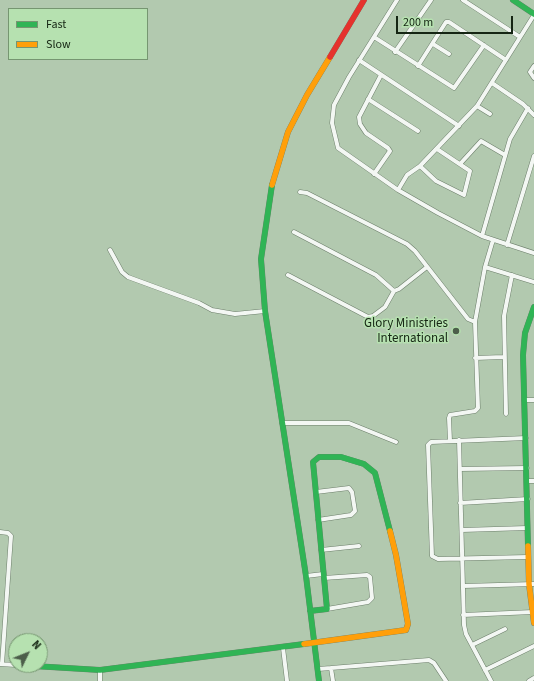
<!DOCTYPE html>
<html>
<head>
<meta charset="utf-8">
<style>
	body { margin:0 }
	#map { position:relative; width:534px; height:681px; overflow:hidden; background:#b2c9af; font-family:"Source Sans 3",sans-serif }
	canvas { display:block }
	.legend { position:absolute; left:8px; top:8px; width:140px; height:52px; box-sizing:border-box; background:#b6e1b0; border:1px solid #769671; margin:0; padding:5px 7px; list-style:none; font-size:12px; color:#152513 }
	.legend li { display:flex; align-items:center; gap:8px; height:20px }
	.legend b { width:20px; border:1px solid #769671 }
	.north { position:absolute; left:8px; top:633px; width:40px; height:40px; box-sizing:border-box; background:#b6e1b0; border:1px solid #769671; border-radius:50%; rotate:47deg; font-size:11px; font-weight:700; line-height:16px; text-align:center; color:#152513 }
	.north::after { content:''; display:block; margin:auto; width:14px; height:18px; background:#4c5e4a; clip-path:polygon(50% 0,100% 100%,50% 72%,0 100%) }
	.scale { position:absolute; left:396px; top:16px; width:117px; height:18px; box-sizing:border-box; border:2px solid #152513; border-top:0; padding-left:5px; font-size:12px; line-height:14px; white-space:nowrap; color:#152513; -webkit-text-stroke:3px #b6e1b0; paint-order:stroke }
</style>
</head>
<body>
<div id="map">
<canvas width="534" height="681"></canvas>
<ul class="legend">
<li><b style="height:5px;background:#30b455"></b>Fast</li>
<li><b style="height:5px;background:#ff9f0a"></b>Slow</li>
</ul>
<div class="north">N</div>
<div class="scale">200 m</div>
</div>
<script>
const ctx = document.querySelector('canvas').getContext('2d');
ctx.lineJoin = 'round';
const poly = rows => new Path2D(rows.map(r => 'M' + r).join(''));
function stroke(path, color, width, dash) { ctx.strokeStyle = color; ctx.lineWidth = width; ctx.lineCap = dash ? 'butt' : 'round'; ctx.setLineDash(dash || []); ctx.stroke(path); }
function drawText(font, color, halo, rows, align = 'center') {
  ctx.font = font + ' "Source Sans 3",sans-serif'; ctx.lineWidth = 3; ctx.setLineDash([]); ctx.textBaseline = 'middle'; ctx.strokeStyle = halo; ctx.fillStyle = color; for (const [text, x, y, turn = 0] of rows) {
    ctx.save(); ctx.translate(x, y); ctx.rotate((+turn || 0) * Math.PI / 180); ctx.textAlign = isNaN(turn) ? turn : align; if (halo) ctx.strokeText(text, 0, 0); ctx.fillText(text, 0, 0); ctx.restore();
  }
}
const street = poly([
	[397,0,349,77,334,105,332,123,338,148,398,190,438,213,482,236,534,253],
	[463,0,520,37],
	[374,37,454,88,484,45],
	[433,44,449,54],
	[395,52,431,0],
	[359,60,459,126],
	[418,66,446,22,449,22,506,60],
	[534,66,530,72,534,78],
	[492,83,523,104,534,115],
	[368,99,418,131],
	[477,106,490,114],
	[460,164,481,141,505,155],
	[420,166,436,181,464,195,470,171,437,149],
	[374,174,390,151,388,148,366,133,360,124,359,117,381,75],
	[398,190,407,175,420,166,477,106,534,15],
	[300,192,307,193,407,244,415,251,468,319,475,322],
	[294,232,376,275,394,291,399,289,427,267],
	[482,236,510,139,528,108],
	[507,245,534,156],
	[110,250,122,272,128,277,199,303,212,310,235,314,265,311],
	[485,267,534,282],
	[288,275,368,317,373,316,385,307,394,291],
	[475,358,503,357],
	[524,400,534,400],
	[506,414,504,316,512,275],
	[282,423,349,423,396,442],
	[526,438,431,442,428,445,432,556,438,559,528,557],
	[459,440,464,625,466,634,491,681],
	[450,441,449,418,450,415,475,411,478,408,475,322,485,267,493,240],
	[460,469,527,468],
	[527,481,534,481],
	[316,492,349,488,352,492,355,511,351,515,318,520],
	[460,503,528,499],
	[462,530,527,528],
	[0,532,8,533,11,536,2,664],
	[321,550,359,546],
	[306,576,323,574],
	[324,578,367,575,370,577,372,598,368,602,327,609],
	[463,586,534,584],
	[463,615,533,612],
	[472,645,505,629],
	[283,648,287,681],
	[0,664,16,665],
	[331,668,429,660,434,663,446,681],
	[318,669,331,668,333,681],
	[485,670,534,646],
	[100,681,100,670],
	[529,681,534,678]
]);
const fast = poly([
	[513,0,534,14],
	[272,185,261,259,265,311,306,576,319,681],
	[528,546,523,355,525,333,534,307],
	[310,611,327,609,313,462,319,457,341,457,364,464,375,473,390,531],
	[17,665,100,670,304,644]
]);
const slow = poly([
	[272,185,288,132,307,95,330,57],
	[528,546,529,584,534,623],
	[304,644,406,630,408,624,396,555,390,531]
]);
const jam = poly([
	[330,57,364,0]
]);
const markers = [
	[456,331,4,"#4c5e4a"]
];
const poiNames = [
	["Glory Ministries",448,324],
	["International",448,339]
];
stroke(street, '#6c7e6a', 5);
stroke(fast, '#6c7e6a', 6);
stroke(slow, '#6c7e6a', 6);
stroke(jam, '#6c7e6a', 6);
stroke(street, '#f3f7f3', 4);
stroke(fast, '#30b455', 5.5);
stroke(slow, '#ff9f0a', 5.5);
stroke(jam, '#e5322d', 5.5);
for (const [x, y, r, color] of markers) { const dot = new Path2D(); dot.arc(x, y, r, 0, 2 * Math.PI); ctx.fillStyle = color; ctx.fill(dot); stroke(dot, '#b6e1b0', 1.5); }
drawText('13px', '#152513', '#b6e1b0', poiNames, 'right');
</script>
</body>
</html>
